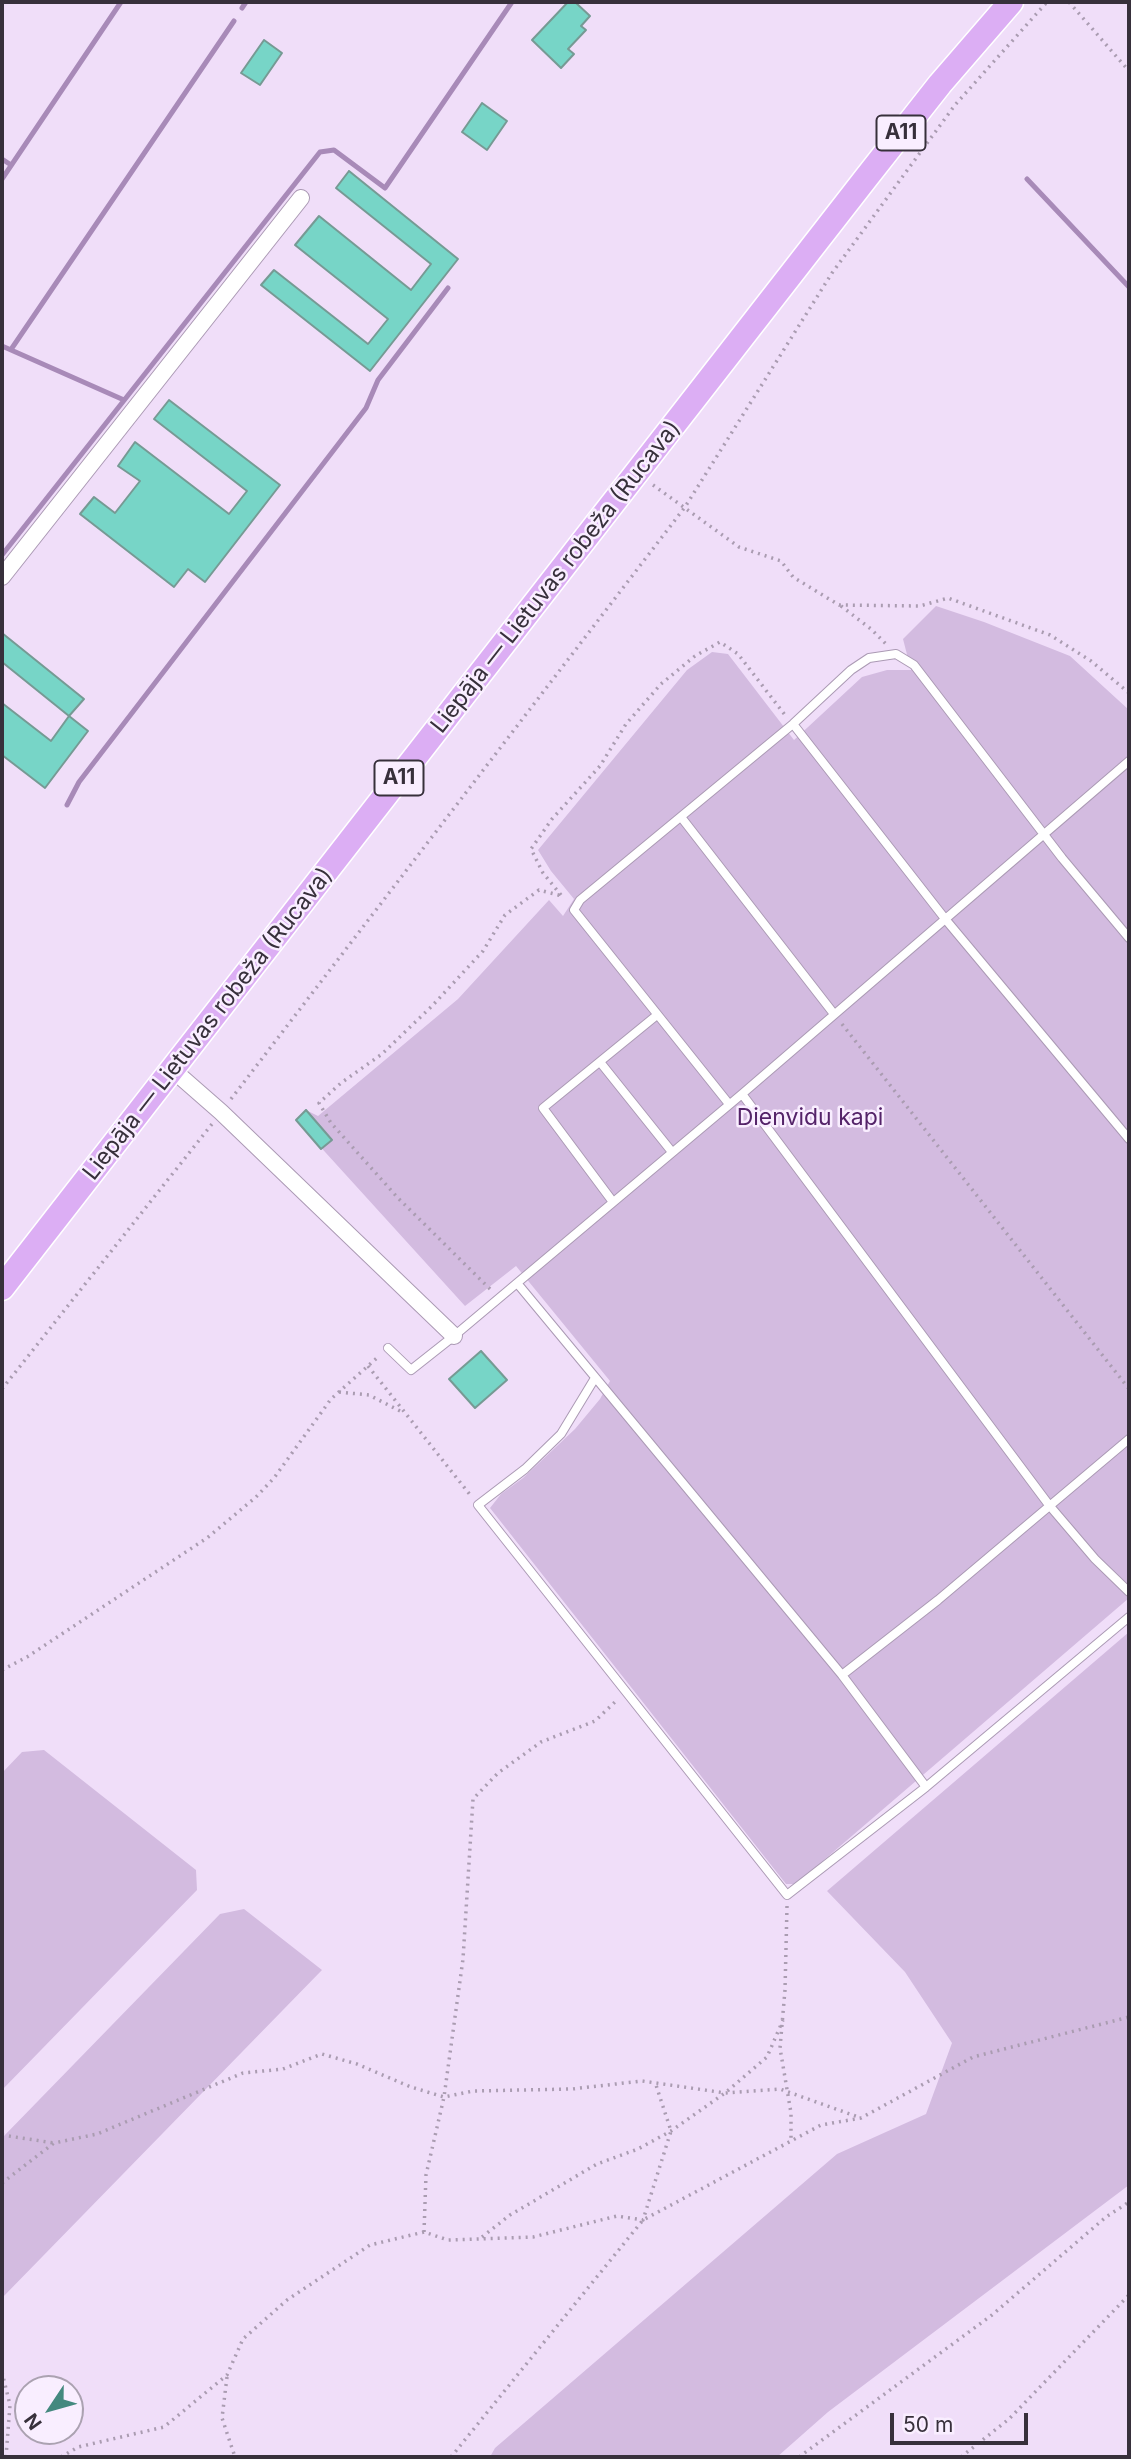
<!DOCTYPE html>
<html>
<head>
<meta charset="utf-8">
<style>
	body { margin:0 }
	#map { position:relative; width:1131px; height:2459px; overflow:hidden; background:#f0def9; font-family:Inter,sans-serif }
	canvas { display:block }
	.frame { position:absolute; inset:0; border:4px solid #37303b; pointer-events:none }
	.north { position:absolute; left:14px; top:2375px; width:70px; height:70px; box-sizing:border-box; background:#f9eeff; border:2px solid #aba2b1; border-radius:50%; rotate:234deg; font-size:19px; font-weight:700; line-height:28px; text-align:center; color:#37303b }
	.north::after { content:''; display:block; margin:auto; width:24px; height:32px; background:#44897f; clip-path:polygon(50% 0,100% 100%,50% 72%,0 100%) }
	.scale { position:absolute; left:890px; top:2413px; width:138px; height:32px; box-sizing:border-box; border:4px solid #37303b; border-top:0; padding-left:9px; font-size:21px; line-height:24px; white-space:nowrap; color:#37303b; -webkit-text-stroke:5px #f9eeff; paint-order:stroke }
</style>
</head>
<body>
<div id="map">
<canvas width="1131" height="2459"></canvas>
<div class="frame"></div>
<div class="north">N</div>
<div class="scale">50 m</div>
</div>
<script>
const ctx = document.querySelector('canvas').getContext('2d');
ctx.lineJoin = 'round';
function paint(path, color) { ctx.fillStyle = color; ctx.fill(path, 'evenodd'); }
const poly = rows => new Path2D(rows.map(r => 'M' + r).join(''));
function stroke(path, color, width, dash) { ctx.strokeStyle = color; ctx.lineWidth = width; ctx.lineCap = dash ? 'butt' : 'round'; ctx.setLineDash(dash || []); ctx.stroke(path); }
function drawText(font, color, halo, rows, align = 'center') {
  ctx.font = font + ' Inter,sans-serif'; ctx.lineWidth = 5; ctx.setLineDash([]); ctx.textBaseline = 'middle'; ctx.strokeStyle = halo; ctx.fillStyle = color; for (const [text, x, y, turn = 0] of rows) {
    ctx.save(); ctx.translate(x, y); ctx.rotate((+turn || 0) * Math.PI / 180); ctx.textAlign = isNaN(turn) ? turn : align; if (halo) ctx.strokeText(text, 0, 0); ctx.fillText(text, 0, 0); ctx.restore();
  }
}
const green = poly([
	[936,606,984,622,1070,656,1129,710,1129,1598,796,1884,786,1884,490,1508,501,1494,523,1478,575,1429,600,1399,610,1381,516,1266,465,1306,296,1120,306,1110,318,1116,458,999,549,900,563,916,574,899,551,871,538,850,687,670,712,652,728,654,794,740,862,677,887,670,911,670,903,639],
	[1129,1632,1129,2185,828,2412,777,2457,490,2457,495,2448,837,2154,926,2114,952,2043,905,1972,827,1891],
	[44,1750,196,1870,197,1890,2,2090,2,1773,22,1752],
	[244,1909,322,1970,2,2298,2,2138,220,1914]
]);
const stream = poly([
	[242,8,246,2],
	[2,159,11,165],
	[2,179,121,2],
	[1027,179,1129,287],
	[2,346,124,400],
	[12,348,234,21],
	[2,555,320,152,334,150,385,188,512,2],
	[67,805,79,782,366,408,378,380,448,288]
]);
const building = poly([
	[568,2,575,2,590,16,581,26,586,30,568,49,574,54,561,68,532,40,568,2],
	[264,40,282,53,260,85,241,73,264,40],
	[482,103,507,121,487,150,462,132,482,103],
	[349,171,458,259,370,371,261,285,274,270,368,344,388,319,295,245,319,216,411,290,431,264,336,188,349,171],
	[169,400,280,485,205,582,188,569,174,587,80,514,94,497,115,513,140,481,118,466,135,442,229,514,247,491,154,419,169,400],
	[2,633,84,699,69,716,2,662,2,633],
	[2,703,51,741,69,716,88,731,45,788,2,755,2,703],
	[306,1110,332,1140,321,1149,296,1120,306,1110],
	[481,1351,507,1380,475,1408,449,1379,481,1351]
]);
const path = poly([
	[1069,2,1129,71],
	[653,485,739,547,781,561,793,577,839,605,920,606,948,598,1050,635,1091,661,1129,693],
	[841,606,871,629,886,644],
	[561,895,543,873,531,849,552,819,600,766,626,724,661,684,695,656,720,642,738,654,785,715],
	[842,1024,1129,1389],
	[231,1099,685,507,832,273,955,105,1047,2],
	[490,1289,398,1198,331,1123,319,1103,341,1083,382,1054,432,1006,483,951,505,915,539,890,562,896],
	[368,1366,471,1496],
	[2,1389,212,1124],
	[339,1392,369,1395,404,1413],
	[2,1670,27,1657,207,1538,256,1497,274,1478,331,1399,378,1357],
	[787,1906,785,1990,780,2048,791,2113,791,2141],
	[2,2135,54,2143],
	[2,2183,54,2143,97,2134,243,2073,283,2069,322,2054,357,2064,411,2087,444,2097,473,2091,572,2089,642,2081,725,2093,780,2089,861,2118],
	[424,2232,426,2175,444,2097,463,1959,473,1799,498,1773,541,1742,595,1721,616,1701],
	[482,2237,510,2215,597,2164,638,2149,671,2131,725,2093,767,2057,783,2020],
	[2,2372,10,2405,6,2457],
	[227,2377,222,2418,235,2457],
	[2,2457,3,2457],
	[61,2457,78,2447,164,2427,227,2375,243,2339,287,2300,370,2245,424,2232,448,2240,533,2237,617,2216,643,2220,671,2131,655,2082],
	[451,2457,643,2220,821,2125,861,2118,973,2057,1129,2017],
	[799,2457,992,2315,1106,2217,1129,2202],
	[961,2457,1009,2419,1129,2295]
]);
const service = poly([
	[793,724,946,920,1129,1139],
	[681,817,834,1014],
	[600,1062,672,1152],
	[742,1094,1049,1505,1095,1559,1129,1592],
	[729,1104,574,910,580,900,793,724,851,670,869,658,896,654,914,665,1062,858,1129,938],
	[613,1202,543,1108,657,1015],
	[517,1283,842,1675,926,1787],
	[388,1348,411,1370,454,1336,742,1094,1129,761],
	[595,1378,561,1434,525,1469,478,1505,787,1895,926,1787,1129,1617],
	[842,1675,938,1600,1129,1439]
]);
const minor = poly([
	[2,577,301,198],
	[173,1070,221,1112,454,1336]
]);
const trunk = poly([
	[2,1288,866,178,940,84,1011,2]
]);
const shields = [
	[901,133,49],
	[399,778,49]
];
const shieldNames = [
	["A11",901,133],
	["A11",399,778]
];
const streetNames = [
	["Liepāja — Lietuvas robeža (Rucava)",556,577,-52],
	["Liepāja — Lietuvas robeža (Rucava)",208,1024,-52]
];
const parkNames = [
	["Dienvidu kapi",810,1118]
];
paint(green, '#d3bbe0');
stroke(stream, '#a88ab8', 5);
paint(building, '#77d5c7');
stroke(building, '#769a94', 2);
stroke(service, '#ab9ab4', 10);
stroke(minor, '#ab9ab4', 18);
stroke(trunk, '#fff', 27);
stroke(path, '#aa9cb1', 3.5, [2, 5]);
stroke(service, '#fff', 8);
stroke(minor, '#fff', 16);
stroke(trunk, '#dcaef4', 24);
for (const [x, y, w] of shields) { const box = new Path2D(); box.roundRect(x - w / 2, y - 17.5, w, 35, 5); ctx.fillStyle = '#f9eeff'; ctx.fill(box); stroke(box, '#37303b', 2); }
drawText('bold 21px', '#37303b', null, shieldNames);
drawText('23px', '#37303b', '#f9eeff', streetNames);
drawText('23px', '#542369', '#f9eeff', parkNames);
</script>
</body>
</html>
